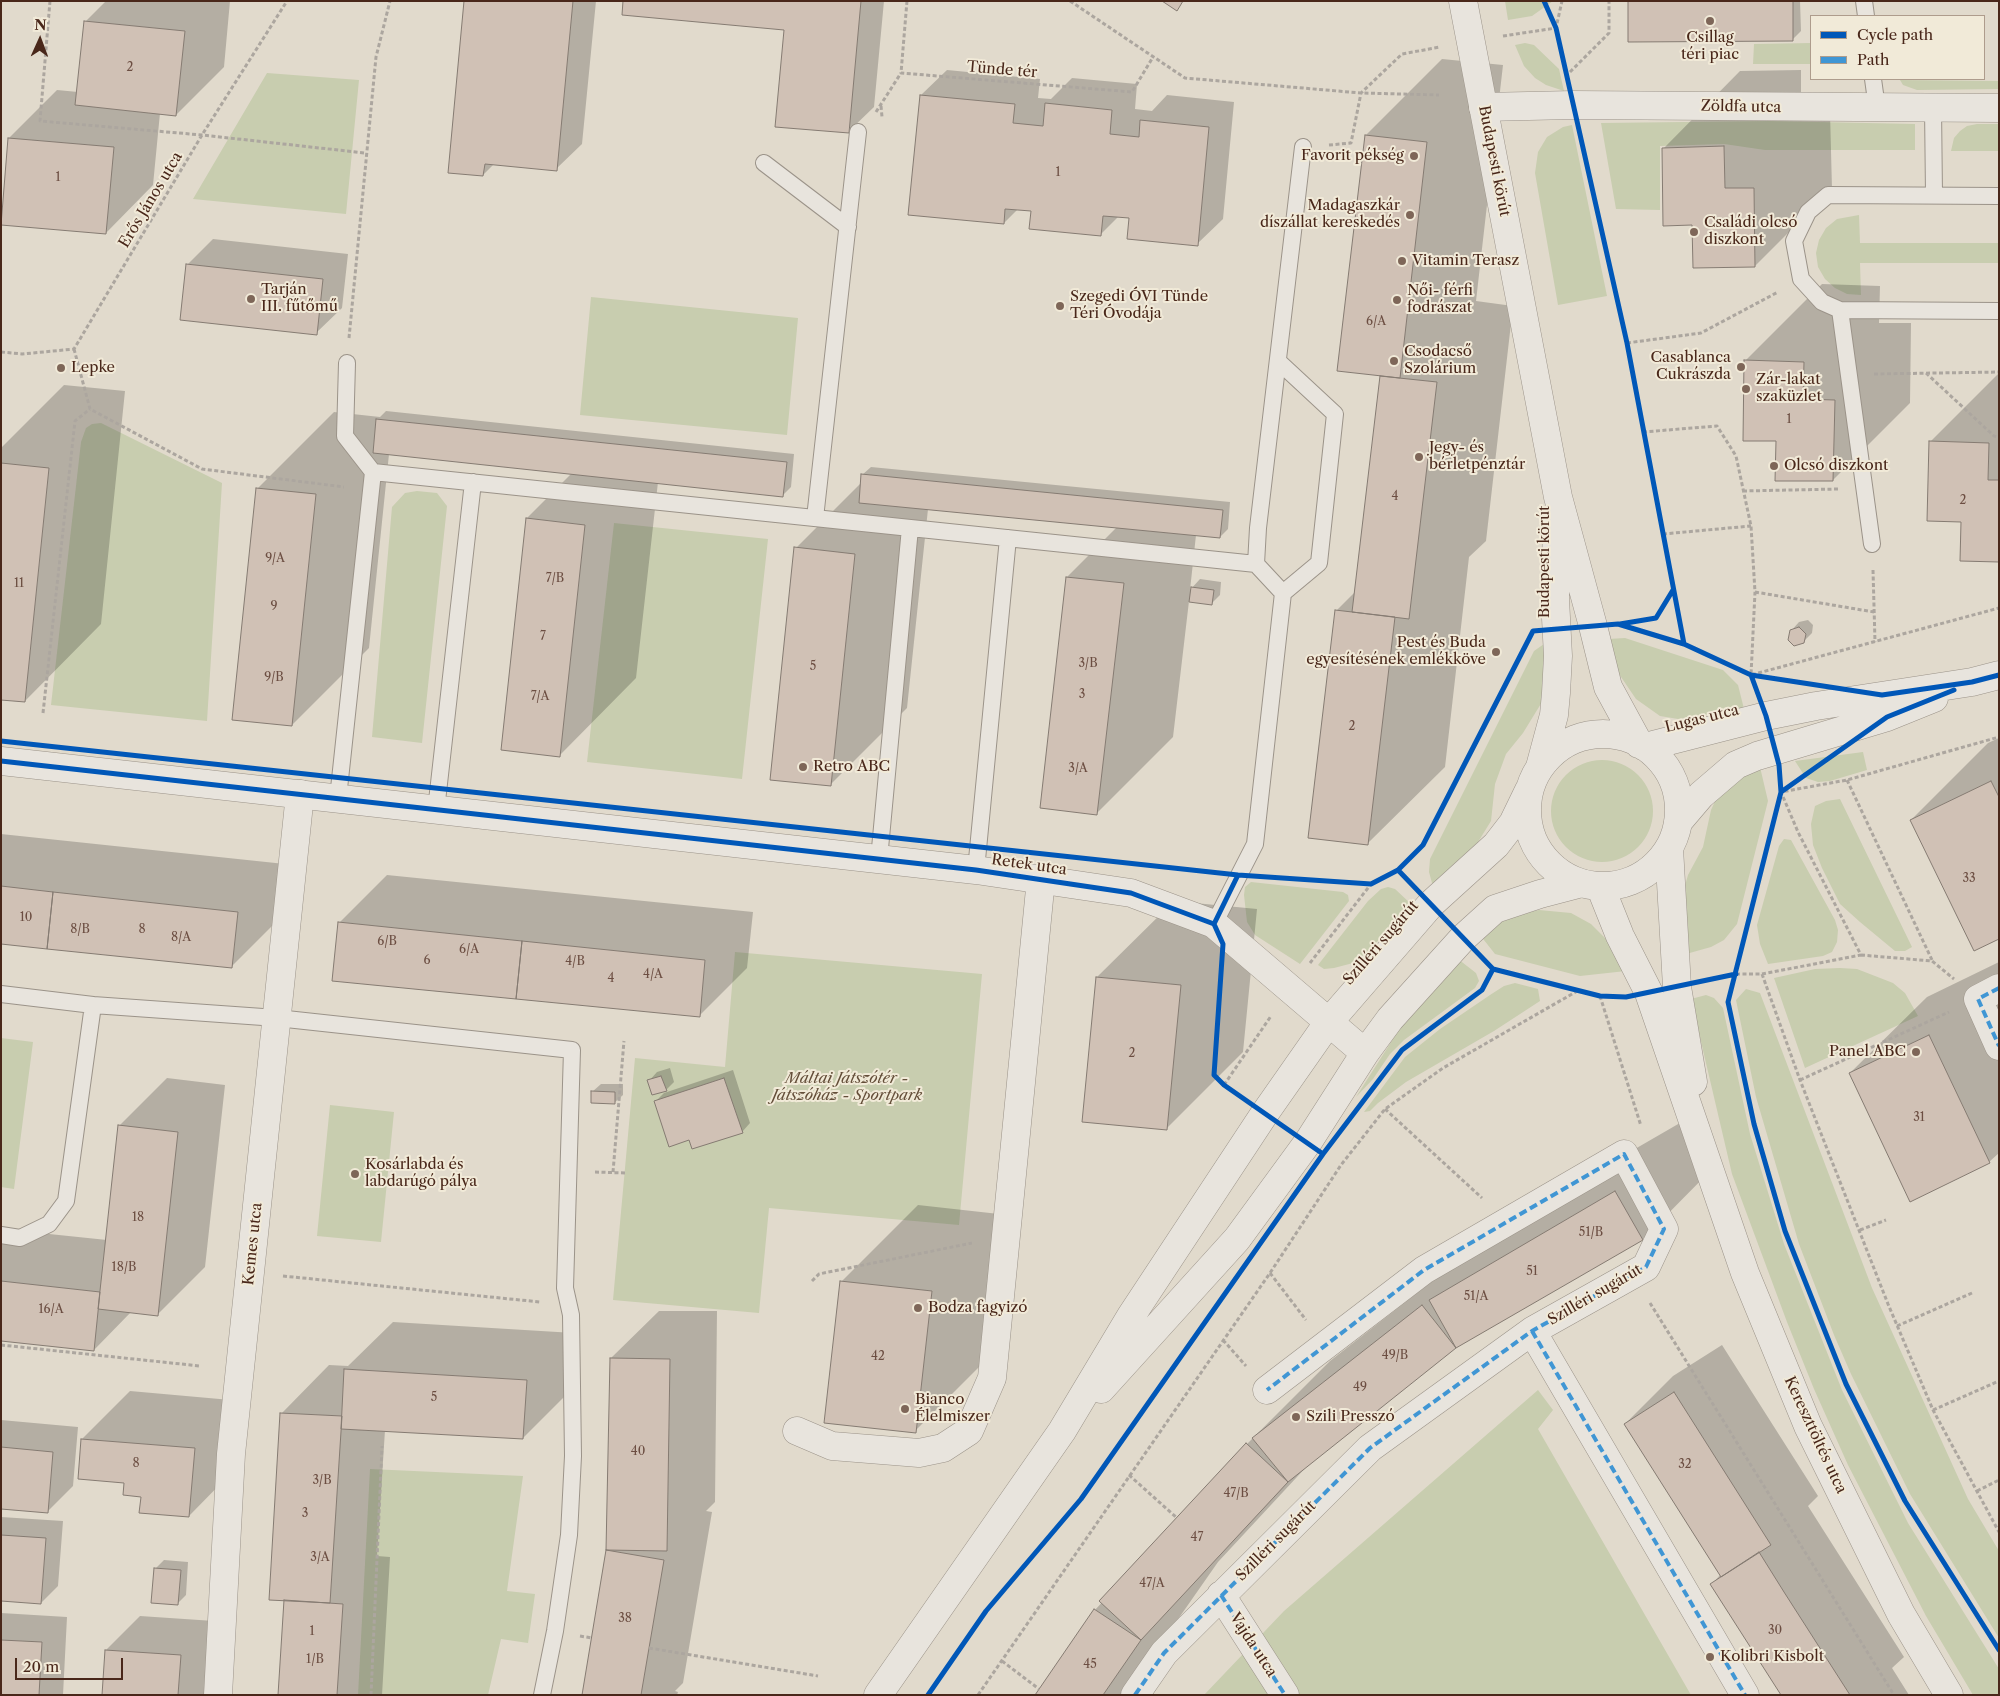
<!DOCTYPE html>
<html>
<head>
<meta charset="utf-8">
<style>
	body { margin:0 }
	#map { position:relative; width:2000px; height:1696px; overflow:hidden; background:#e1dacc; font-family:"Libre Caslon Text",serif }
	canvas { display:block }
	.frame { position:absolute; inset:0; border:2px solid #49271a; pointer-events:none }
	.legend { position:absolute; left:1810px; top:15px; width:175px; height:65px; box-sizing:border-box; background:#f1ead8; border:1px solid #ae9c8c; margin:0; padding:6px 9px; list-style:none; font-size:15px; color:#49271a }
	.legend li { display:flex; align-items:center; gap:10px; height:25px }
	.legend b { width:25px; border:1px solid #ae9c8c }
	.north { position:absolute; left:15px; top:15px; width:50px; height:50px; -webkit-text-stroke:4px #f1ead8; paint-order:stroke; rotate:2deg; font-size:14px; font-weight:700; line-height:20px; text-align:center; color:#49271a }
	.north::after { content:''; display:block; margin:auto; width:18px; height:22px; background:#49271a; clip-path:polygon(50% 0,100% 100%,50% 72%,0 100%) }
	.scale { position:absolute; left:15px; top:1658px; width:108px; height:22px; box-sizing:border-box; border:2px solid #49271a; border-top:0; padding-left:6px; font-size:15px; line-height:18px; white-space:nowrap; color:#49271a; -webkit-text-stroke:4px #f1ead8; paint-order:stroke }
</style>
</head>
<body>
<div id="map">
<canvas width="2000" height="1696"></canvas>
<div class="frame"></div>
<ul class="legend">
<li><b style="height:6px;background:#0057b8"></b>Cycle path</li>
<li><b style="height:6px;background:#4096d4"></b>Path</li>
</ul>
<div class="north">N</div>
<div class="scale">20 m</div>
</div>
<script>
const ctx = document.querySelector('canvas').getContext('2d');
ctx.lineJoin = 'round';
function paint(path, color) { ctx.fillStyle = color; ctx.fill(path, 'evenodd'); }
const poly = rows => new Path2D(rows.map(r => 'M' + r).join(''));
function stroke(path, color, width, dash) { ctx.strokeStyle = color; ctx.lineWidth = width; ctx.lineCap = dash ? 'butt' : 'round'; ctx.setLineDash(dash || []); ctx.stroke(path); }
function drawText(font, color, halo, rows, align = 'center') {
  ctx.font = font + ' "Libre Caslon Text",serif'; ctx.lineWidth = 4; ctx.setLineDash([]); ctx.textBaseline = 'middle'; ctx.strokeStyle = halo; ctx.fillStyle = color; for (const [text, x, y, turn = 0] of rows) {
    ctx.save(); ctx.translate(x, y); ctx.rotate((+turn || 0) * Math.PI / 180); ctx.textAlign = isNaN(turn) ? turn : align; if (halo) ctx.strokeText(text, 0, 0); ctx.fillText(text, 0, 0); ctx.restore();
  }
}
const green = poly([
	[1505,1,1553,1,1532,16,1508,20],
	[1525,43,1534,45,1559,69,1564,91,1546,85,1535,78,1524,66,1515,45],
	[1811,43,1811,64,1753,64,1754,44],
	[267,73,359,80,346,214,193,199],
	[1900,80,1999,81,1999,89,1917,90,1903,85],
	[1769,121,1915,124,1915,150,1765,150,1724,144,1660,146,1660,210,1616,209,1601,123],
	[1977,124,1999,124,1999,151,1951,151,1954,138,1960,131,1967,126],
	[1572,125,1607,296,1558,305,1535,173,1538,152,1547,137,1563,127],
	[1859,215,1860,243,1999,243,1999,263,1860,263,1861,295,1847,294,1835,288,1825,279,1818,267,1816,253,1819,240,1826,228,1837,219],
	[591,297,798,318,787,435,580,415],
	[101,423,222,483,207,721,51,705,81,442,86,428,92,424],
	[417,491,437,493,447,506,422,743,372,737,392,507,405,493],
	[614,523,768,539,742,779,587,762],
	[1625,638,1723,670,1738,685,1744,709,1678,719,1660,716,1636,699,1619,674,1608,639],
	[1544,644,1548,677,1542,702,1523,733,1506,754,1495,784,1491,821,1470,855,1438,883,1432,883,1429,872,1430,859,1534,651],
	[1863,752,1867,770,1830,781,1818,782,1806,778,1795,761],
	'1551 811a51 51 0 1 1 102 0a51 51 0 1 1-102 0Z',
	[1760,767,1768,801,1737,924,1724,940,1711,947,1686,954,1682,896,1688,875,1703,847,1711,810,1717,797,1732,781],
	[1840,799,1912,947,1905,951,1895,951,1860,922,1840,904,1822,868,1813,845,1811,824,1815,806,1826,801],
	[1784,839,1791,840,1835,920,1838,930,1837,942,1832,952,1823,956,1768,964,1760,944,1757,925,1779,846],
	[1251,882,1343,892,1348,895,1349,901,1300,964,1255,935,1247,922,1244,895,1245,887],
	[1388,887,1395,889,1410,903,1370,950,1353,963,1334,968,1324,969,1318,965,1368,901,1381,889],
	[1539,910,1571,913,1591,924,1606,939,1626,971,1580,976,1495,954,1480,935,1501,921,1517,914],
	[735,952,982,974,959,1225,769,1208,759,1313,613,1300,635,1058,725,1067],
	[1458,959,1476,973,1479,981,1475,988,1404,1040,1390,1054,1373,1079,1356,1097,1409,1014],
	[1840,968,1857,969,1893,983,1905,993,1918,1016,1805,1068,1774,978,1815,969],
	[1515,983,1538,989,1540,1001,1494,1031,1406,1082,1378,1103,1370,1111,1364,1112,1405,1057,1440,1029,1490,995,1504,986],
	[1746,989,1760,993,1872,1288,1968,1499,1999,1551,1999,1638,1910,1494,1851,1374,1834,1335,1799,1244,1756,1097,1736,1000],
	[1706,995,1714,998,1723,1008,1750,1134,1784,1244,1842,1390,1908,1523,1999,1669,1999,1695,1973,1695,1926,1616,1848,1465,1814,1389,1787,1322,1732,1174,1691,999],
	[1,1038,33,1042,14,1189,1,1187],
	[330,1105,394,1112,381,1242,317,1236],
	[1538,1390,1553,1410,1538,1429,1691,1695,1204,1695,1284,1611],
	[370,1469,523,1476,507,1591,535,1594,528,1643,501,1639,488,1695,358,1695]
]);
const shadow = poly([
	[106,1,230,1,224,67,176,115,160,113,153,185,106,233,9,138,57,90,78,92,85,22],
	[465,1,596,1,582,144,556,169,494,164,483,175],
	[624,1,884,1,874,107,848,132,785,29],
	[1629,1,1800,1,1801,31,1792,40],
	[1442,59,1503,65,1476,301,1513,306,1486,541,1469,557,1445,767,1368,843,1336,611,1356,591,1381,375,1366,135],
	[947,70,1040,79,1038,98,1051,99,1072,78,1137,84,1135,109,1152,111,1167,95,1234,102,1223,219,1197,244,1130,217,1119,216,1101,234,1032,210,1018,209,1004,223,921,95],
	[1801,70,1801,112,1830,112,1832,189,1755,266,1693,224,1664,148,1740,71],
	[213,239,348,254,342,308,316,333,187,265],
	[1822,284,1880,286,1879,323,1911,323,1910,403,1833,480,1777,440,1745,361],
	[1999,373,1999,561,1962,521,1930,442],
	[64,385,125,391,101,624,25,701,1,698,1,448],
	[386,411,794,454,791,487,782,496,658,482,636,678,560,755,527,518,572,473,389,454,369,648,292,725,257,489,334,412,380,417],
	[871,467,1230,502,1228,529,1220,537,1196,535,1190,590,1200,579,1221,582,1220,595,1212,603,1189,601,1173,737,1097,813,1067,577,1117,527,928,509,907,708,830,785,796,548,862,482,862,475],
	[1808,620,1813,625,1812,633,1803,642,1791,631,1799,622],
	[1999,738,1999,937,1911,820,1988,743],
	[1,834,285,864,279,919,231,967,1,943],
	[387,875,753,912,747,968,699,1016,339,923],
	[1174,901,1257,909,1243,1052,1167,1128,1097,977],
	[1999,962,1999,1153,1989,1162,1850,1073,1927,997],
	[670,1068,674,1082,666,1090,649,1081,657,1072],
	[733,1070,750,1123,742,1132,690,1138,656,1101,664,1093],
	[167,1078,225,1085,205,1267,158,1314,132,1311,94,1350,1,1340,1,1229,107,1240,119,1126],
	[601,1084,623,1084,623,1095,614,1103,592,1092],
	[1692,1116,1719,1162,1643,1239,1455,1347,1309,1464,1218,1562,1125,1695,1037,1695,1095,1610,1247,1444,1330,1361,1507,1223],
	[918,1205,1008,1215,992,1354,915,1431,841,1282],
	[659,1311,717,1311,715,1502,706,1511,712,1512,683,1683,675,1691,678,1692,677,1695,583,1695,608,1550,611,1358],
	[393,1322,574,1333,571,1390,523,1438,385,1430,377,1556,390,1557,382,1695,280,1695,285,1599,282,1413,329,1365,348,1366],
	[1722,1345,1818,1496,1808,1506,1904,1657,1892,1668,1909,1695,1782,1695,1712,1584,1721,1574,1625,1424,1673,1376],
	[130,1391,242,1401,236,1468,189,1516,142,1496,82,1439],
	[1,1420,78,1427,73,1486,47,1512,1,1507],
	[1,1517,63,1521,58,1586,41,1603,1,1600],
	[164,1560,188,1562,186,1595,177,1604,155,1569],
	[1,1613,67,1617,63,1695,1,1695],
	[140,1616,214,1621,209,1695,104,1695,106,1650]
]);
const building = poly([
	[464,1,573,1,557,171,485,164,483,176,448,173,464,1],
	[623,1,861,1,849,133,775,127,784,30,622,15,623,1],
	[1162,1,1183,1,1177,11,1162,1],
	[1628,1,1793,1,1793,41,1628,42,1628,1],
	[84,21,185,31,176,116,75,105,84,21],
	[920,95,1015,104,1013,123,1043,126,1045,103,1112,110,1110,134,1139,137,1140,120,1209,127,1198,246,1127,239,1129,218,1103,216,1101,236,1029,229,1031,211,1005,209,1004,224,908,215,920,95],
	[1365,135,1427,142,1400,378,1337,371,1365,135],
	[8,138,114,147,106,234,1,225,8,138],
	[1724,146,1725,188,1754,188,1755,267,1693,268,1692,225,1663,226,1662,148,1724,146],
	[186,264,323,279,317,335,180,320,186,264],
	[1744,360,1804,362,1803,399,1835,400,1833,481,1775,481,1776,441,1743,441,1744,360],
	[1380,376,1437,382,1409,619,1352,612,1380,376],
	[376,419,787,462,783,497,373,453,376,419],
	[1929,441,1989,443,1988,480,1999,480,1999,562,1960,561,1961,522,1927,521,1929,441],
	[1,463,49,468,25,702,1,700,1,463],
	[861,474,1223,510,1220,538,859,503,861,474],
	[256,488,316,494,292,726,232,720,256,488],
	[526,518,585,525,560,757,501,750,526,518],
	[794,547,855,554,831,786,770,780,794,547],
	[1066,577,1124,583,1097,815,1040,808,1066,577],
	[1191,587,1214,590,1212,605,1189,602,1191,587],
	[1335,610,1395,617,1368,845,1308,838,1335,610],
	[1799,627,1806,634,1804,643,1794,646,1788,640,1790,630,1799,627],
	[1991,781,1999,797,1999,939,1974,951,1910,820,1991,781],
	[1,886,53,892,47,949,1,944,1,886],
	[53,892,238,912,232,968,47,949,53,892],
	[338,922,522,941,516,999,332,981,338,922],
	[522,941,705,960,700,1017,516,999,522,941],
	[1096,977,1181,985,1167,1130,1082,1122,1096,977],
	[1929,1035,1990,1163,1910,1202,1849,1073,1929,1035],
	[661,1076,667,1091,652,1095,647,1080,661,1076],
	[724,1078,743,1133,692,1149,689,1140,669,1147,654,1101,724,1078],
	[591,1091,615,1092,615,1104,591,1103,591,1091],
	[118,1125,178,1132,158,1316,98,1309,118,1125],
	[1615,1191,1643,1240,1456,1348,1429,1300,1615,1191],
	[1,1281,100,1292,94,1351,1,1341,1,1281],
	[840,1281,932,1291,916,1433,824,1423,840,1281],
	[1422,1305,1456,1348,1288,1482,1252,1438,1422,1305],
	[610,1358,670,1359,667,1551,606,1550,610,1358],
	[344,1369,527,1380,523,1439,341,1429,344,1369],
	[1674,1392,1771,1545,1721,1577,1624,1424,1674,1392],
	[280,1413,342,1416,330,1603,269,1600,280,1413],
	[81,1439,195,1448,189,1517,139,1513,141,1497,123,1495,124,1483,78,1479,81,1439],
	[1246,1443,1288,1482,1141,1640,1099,1601,1246,1443],
	[1,1447,53,1452,48,1513,1,1509,1,1447],
	[1,1535,46,1538,41,1604,1,1601,1,1535],
	[606,1550,664,1560,641,1695,582,1695,606,1550],
	[1759,1552,1784,1592,1850,1695,1781,1695,1710,1584,1759,1552],
	[154,1568,181,1570,178,1605,151,1603,154,1568],
	[284,1600,343,1604,337,1695,278,1695,284,1600],
	[1094,1609,1141,1640,1103,1695,1035,1695,1094,1609],
	[1,1640,42,1642,39,1695,1,1695,1,1640],
	[105,1650,181,1655,178,1695,102,1695,105,1650]
]);
const path = poly([
	[50,1,40,121,202,135,365,153],
	[907,1,901,73,1132,92,1153,57],
	[1070,1,1185,78,1361,93,1439,95],
	[1503,36,1556,28,1562,1],
	[1570,72,1609,33,1609,1],
	[881,106,882,117],
	[876,112,901,73],
	[1329,145,1351,143,1361,93,1402,54,1440,47],
	[349,338,376,57,390,1],
	[1627,343,1701,333,1778,292],
	[74,349,90,409,202,469,344,487],
	[1,352,22,354,74,349,202,135,287,1],
	[1926,373,1994,436,1999,437],
	[1874,374,1999,372],
	[1643,432,1717,426,1736,456,1751,526,1755,592,1751,675,1999,608],
	[1743,491,1838,489],
	[1663,534,1751,526],
	[1873,570,1875,642],
	[1755,592,1874,612],
	[43,713,75,421,90,409],
	[1847,780,1932,960],
	[1861,955,1932,961,1954,979],
	[1310,963,1371,884],
	[1736,974,1762,974,1861,955,1798,832,1781,792,1847,780,1999,737],
	[1762,974,1800,1080,1888,1304,1933,1410,1999,1532],
	[1600,996,1641,1126],
	[1800,1080,1949,1012],
	[1224,1085,1271,1016],
	[1385,1109,1482,1198],
	[595,1172,625,1173],
	[613,1172,624,1041],
	[1860,1230,1886,1220],
	[1270,1273,1306,1320],
	[283,1276,540,1302],
	[812,1281,819,1274,972,1243],
	[1650,1303,1894,1695],
	[1897,1326,1972,1293],
	[1223,1340,1246,1366],
	[1,1345,200,1366],
	[1933,1410,1999,1381],
	[1129,1475,1177,1518],
	[1977,1491,1999,1480],
	[580,1636,592,1638],
	[649,1648,818,1676],
	[1002,1661,1039,1689],
	[371,1695,382,1446],
	[978,1695,1270,1273,1341,1165,1385,1109,1443,1068,1579,990]
]);
const service = poly([
	[1864,1,1866,16],
	[1873,79,1877,108],
	[1933,107,1934,195],
	[764,163,848,227],
	[1999,196,1828,195,1808,212,1794,241,1801,279,1822,302,1840,310,1999,311],
	[1840,310,1872,544],
	[373,472,1256,564,1283,593],
	[815,518,858,132],
	[1256,564,1258,528,1303,147],
	[338,798,373,472,345,436,347,363],
	[436,810,473,482],
	[879,859,910,528],
	[976,870,1008,538],
	[1214,924,1255,844,1283,593,1319,563,1335,414,1279,362],
	[1,994,93,1005,277,1018,572,1050,565,1288,571,1315,573,1456,569,1535,555,1631,542,1695],
	[1,1235,20,1238,49,1224,66,1201,93,1005]
]);
const minor = poly([
	[1483,107,1573,105,1999,108],
	[1999,988,1978,999,1999,1046],
	[1532,1331,1745,1695],
	[797,1431,832,1446,919,1453,943,1448,969,1431,992,1378,1041,879],
	[1221,1595,1285,1695],
	[218,1695,231,1454,300,794],
	[1135,1695,1164,1653,1370,1448,1532,1331,1646,1267,1664,1229,1624,1154,1424,1270,1267,1390]
]);
const tertiary = poly([
	[1463,1,1558,497,1593,626,1608,687,1639,744],
	'1527 810a76 76 0 1 1 152 0a76 76 0 1 1-152 0Z',
	[1645,747,1766,716,1816,706,1972,682,1999,675],
	[1,761,976,870,1131,893,1214,924,1365,1053],
	[1540,767,1554,715,1556,693,1558,656,1555,599,1557,526],
	[1678,822,1701,795,1736,765,1757,756,1887,717,1934,698],
	[1669,848,1677,987,1693,1082],
	[1600,886,1620,936,1649,993,1745,1273,1808,1426,1901,1614,1949,1695],
	[1101,1389,1237,1239,1308,1142,1365,1053,1390,1019,1463,938,1495,909,1540,894,1582,883],
	[878,1695,1062,1431,1131,1316,1265,1113,1328,1023,1431,904,1496,845,1513,823,1529,790]
]);
const quiet = poly([
	[1998,108,1999,108],
	[1999,988,1978,999,1999,1046],
	[1532,1331,1745,1695],
	[1221,1595,1285,1695],
	[1135,1695,1164,1653,1370,1448,1532,1331,1646,1267,1664,1229,1624,1154,1424,1270,1267,1390]
]);
const cycleway = poly([
	[1544,1,1556,28,1627,343,1684,644],
	[1620,624,1656,618,1673,590],
	[1751,675,1882,695,1972,682,1999,675],
	[1,741,1238,875,1371,884,1398,870,1423,845,1533,631,1618,624,1684,644,1751,675,1766,716,1779,765,1781,792,1728,1002,1754,1124,1785,1231,1846,1384,1905,1501,1999,1650],
	[1,761,976,870,1131,893,1214,924],
	[1781,792,1887,717,1954,690],
	[1398,870,1493,969,1600,996,1626,997,1736,974],
	[1238,875,1214,924,1223,944,1214,1075,1224,1085,1323,1154],
	[928,1695,986,1611,1081,1499,1323,1154,1402,1050,1482,990,1493,969]
]);
const markers = [
	[1710,21,5,"#7e6658"],
	[1414,156,5,"#7e6658"],
	[1410,215,5,"#7e6658"],
	[1694,232,5,"#7e6658"],
	[1402,261,5,"#7e6658"],
	[251,299,5,"#7e6658"],
	[1397,300,5,"#7e6658"],
	[1060,306,5,"#7e6658"],
	[1394,361,5,"#7e6658"],
	[1741,367,5,"#7e6658"],
	[61,368,5,"#7e6658"],
	[1746,389,5,"#7e6658"],
	[1419,457,5,"#7e6658"],
	[1774,466,5,"#7e6658"],
	[1496,652,5,"#7e6658"],
	[803,767,5,"#7e6658"],
	[1916,1052,5,"#7e6658"],
	[355,1174,5,"#7e6658"],
	[918,1308,5,"#7e6658"],
	[905,1409,5,"#7e6658"],
	[1296,1417,5,"#7e6658"],
	[1710,1657,5,"#7e6658"]
];
const numberNames = [
	["2",130,68],
	["1",1058,173],
	["1",58,178],
	["6/A",1376,322],
	["1",1789,420],
	["4",1395,497],
	["2",1963,501],
	["9/A",275,559],
	["7/B",555,579],
	["11",19,584],
	["9",274,607],
	["7",543,637],
	["3/B",1088,664],
	["5",813,667],
	["9/B",274,678],
	["3",1082,695],
	["7/A",540,697],
	["2",1352,727],
	["3/A",1078,769],
	["33",1969,879],
	["10",26,918],
	["8/B",80,930],
	["8",142,930],
	["8/A",181,938],
	["6/B",387,942],
	["6/A",469,950],
	["6",427,961],
	["4/B",575,962],
	["4/A",653,975],
	["4",611,979],
	["2",1132,1054],
	["31",1919,1118],
	["18",138,1218],
	["51/B",1591,1233],
	["18/B",124,1268],
	["51",1532,1272],
	["51/A",1476,1297],
	["16/A",51,1310],
	["49/B",1395,1356],
	["42",878,1357],
	["49",1360,1388],
	["5",434,1398],
	["40",638,1452],
	["8",136,1464],
	["32",1685,1465],
	["3/B",322,1481],
	["47/B",1236,1494],
	["3",305,1514],
	["47",1197,1538],
	["3/A",320,1558],
	["47/A",1152,1584],
	["38",625,1619],
	["30",1775,1631],
	["1",312,1632],
	["1/B",315,1660],
	["45",1090,1665]
];
const poiNames = [
	["Csillag",1710,38,"center"],
	["téri piac",1710,55,"center"],
	["Favorit pékség",1404,156,"right"],
	["Madagaszkár",1400,206,"right"],
	["díszállat kereskedés",1400,223,"right"],
	["Családi olcsó",1704,223],
	["diszkont",1704,240],
	["Vitamin Terasz",1412,261],
	["Tarján",261,290],
	["III. fűtőmű",261,307],
	["Női- férfi",1407,291],
	["fodrászat",1407,308],
	["Szegedi ÓVI Tünde",1070,297],
	["Téri Óvodája",1070,314],
	["Csodacső",1404,352],
	["Szolárium",1404,369],
	["Casablanca",1731,358,"right"],
	["Cukrászda",1731,375,"right"],
	["Lepke",71,368],
	["Zár-lakat",1756,380],
	["szaküzlet",1756,397],
	["Jegy- és",1429,448],
	["bérletpénztár",1429,465],
	["Olcsó diszkont",1784,466],
	["Pest és Buda",1486,643,"right"],
	["egyesítésének emlékköve",1486,660,"right"],
	["Retro ABC",813,767],
	["Panel ABC",1906,1052,"right"],
	["Kosárlabda és",365,1165],
	["labdarúgó pálya",365,1182],
	["Bodza fagyizó",928,1308],
	["Bianco",915,1400],
	["Élelmiszer",915,1417],
	["Szili Presszó",1306,1417],
	["Kolibri Kisbolt",1720,1657]
];
const streetNames = [
	["Tünde tér",1002,70,5],
	["Zöldfa utca",1741,107,1],
	["Budapesti körút",1494,161,79],
	["Erős János utca",151,200,-59],
	["Budapesti körút",1545,562,-90],
	["Lugas utca",1702,719,-14],
	["Retek utca",1029,865,8],
	["Szilléri sugárút",1381,943,-49],
	["Kemes utca",253,1244,-84],
	["Szilléri sugárút",1595,1295,-30],
	["Kereszttöltés utca",1815,1435,65],
	["Szilléri sugárút",1276,1541,-45],
	["Vajda utca",1253,1645,57]
];
const parkNames = [
	["Máltai Játszótér -",847,1079],
	["Játszóház - Sportpark",847,1096]
];
paint(green, '#c8cdaf');
paint(shadow, '#0003');
paint(building, '#d0c1b5');
stroke(building, '#857b72', 1);
stroke(service, '#9b9389', 18);
stroke(minor, '#9b9389', 29);
stroke(tertiary, '#9b9389', 29);
stroke(path, '#aca69f', 3, [4, 2.5]);
stroke(service, '#e8e4dd', 16);
stroke(minor, '#e8e4dd', 28);
stroke(tertiary, '#e8e4dd', 28);
stroke(quiet, '#4096d4', 4, [8, 4]);
stroke(cycleway, '#0057b8', 5);
for (const [x, y, r, color] of markers) { const dot = new Path2D(); dot.arc(x, y, r, 0, 2 * Math.PI); ctx.fillStyle = color; ctx.fill(dot); stroke(dot, '#f1ead8', 2); }
drawText('12px', '#6c4e42', null, numberNames);
drawText('15px', '#49271a', '#f1ead8', poiNames, 'left');
drawText('15px', '#49271a', '#f1ead8', streetNames);
drawText('italic 15px', '#644e39', '#f1ead8', parkNames);
</script>
</body>
</html>
